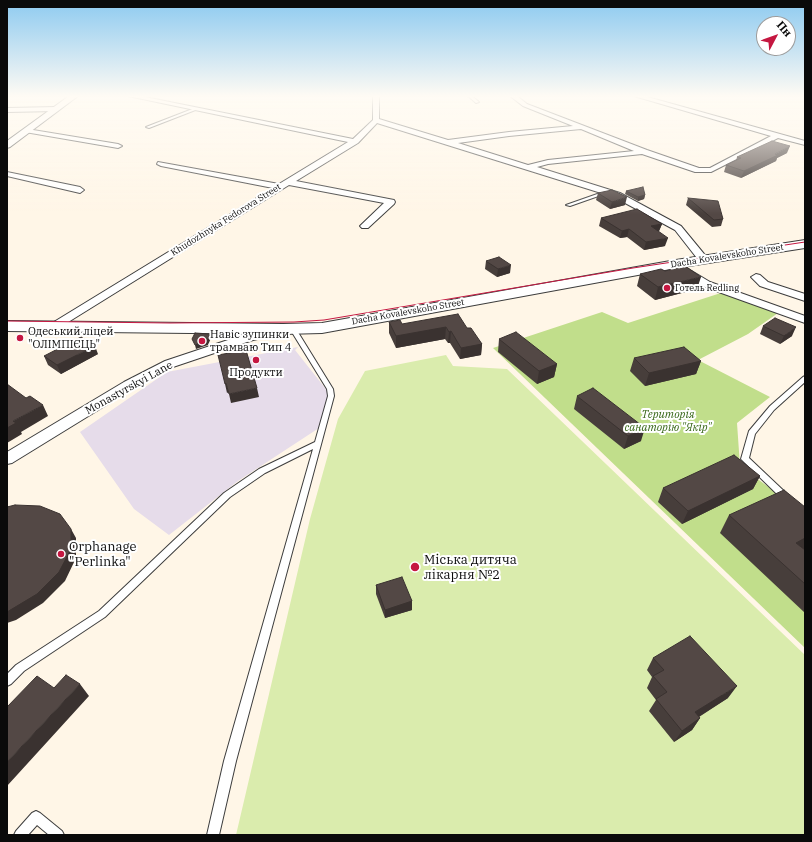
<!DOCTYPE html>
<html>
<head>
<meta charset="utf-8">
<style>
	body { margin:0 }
	#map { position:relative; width:812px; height:842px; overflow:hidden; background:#fff6e7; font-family:"IBM Plex Serif",serif }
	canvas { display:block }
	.frame { position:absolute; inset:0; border:8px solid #0a0a0a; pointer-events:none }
	.north { position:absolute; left:756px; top:16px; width:40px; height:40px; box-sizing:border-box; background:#fff; border:1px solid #9d9d9d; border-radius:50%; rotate:49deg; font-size:11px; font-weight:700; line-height:16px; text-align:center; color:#0a0a0a }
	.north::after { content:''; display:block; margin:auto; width:14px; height:18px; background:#c51741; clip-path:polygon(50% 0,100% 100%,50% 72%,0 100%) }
</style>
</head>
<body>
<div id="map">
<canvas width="812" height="842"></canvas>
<div class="frame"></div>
<div class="north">Пн</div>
</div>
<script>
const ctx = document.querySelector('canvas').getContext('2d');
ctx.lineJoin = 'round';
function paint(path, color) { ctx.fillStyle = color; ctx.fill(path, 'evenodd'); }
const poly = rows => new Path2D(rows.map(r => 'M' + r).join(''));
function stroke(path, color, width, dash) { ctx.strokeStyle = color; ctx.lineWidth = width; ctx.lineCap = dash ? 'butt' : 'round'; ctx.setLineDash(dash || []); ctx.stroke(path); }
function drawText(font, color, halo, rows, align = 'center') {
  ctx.font = font + ' "IBM Plex Serif",serif'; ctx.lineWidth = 4; ctx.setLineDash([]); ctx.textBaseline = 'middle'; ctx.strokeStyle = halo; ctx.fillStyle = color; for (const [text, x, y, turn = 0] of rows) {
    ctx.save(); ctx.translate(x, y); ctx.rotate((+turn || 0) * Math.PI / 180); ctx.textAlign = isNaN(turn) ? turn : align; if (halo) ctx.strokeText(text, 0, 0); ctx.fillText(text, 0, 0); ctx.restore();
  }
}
const industrial = poly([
	[298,347,295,350,329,393,319,428,238,481,169,535,134,509,80,432,167,372]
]);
const green = poly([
	[446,355,453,366,507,369,805,655,805,835,236,835,310,519,338,419,365,371]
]);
const forest = poly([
	[727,291,778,313,748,334,698,360,770,397,737,423,740,466,805,514,805,648,493,348,602,312,628,323]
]);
const service = poly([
	[468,96,472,96,479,102,476,103,468,96],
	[195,108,198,109,149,128,146,127,195,108],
	[603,192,607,193,570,206,566,205,603,192],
	[293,327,296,329,333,389,334,396,236,761,219,835,207,835,224,761,313,449,265,473,230,497,105,617,24,671,11,684,7,686,7,674,16,665,99,611,224,493,259,469,315,442,328,396,327,389,290,329,293,327],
	[805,376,805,382,774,410,755,434,749,458,786,493,787,495,786,497,783,498,780,497,741,459,749,431,770,406,803,377,805,376],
	[36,811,40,813,62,831,64,835,49,835,37,825,28,835,14,835,16,831,32,813,36,811]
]);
const minor = poly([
	[128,96,140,96,353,139,373,120,373,96,379,96,379,119,448,140,509,132,573,126,523,106,510,96,517,96,527,104,647,150,699,168,710,168,771,136,634,96,644,96,805,141,805,145,778,138,711,172,695,172,642,154,548,164,537,167,620,193,681,226,709,260,704,263,700,262,675,230,614,197,377,123,358,143,296,181,394,200,395,202,394,204,368,228,362,228,360,226,384,203,289,185,57,329,49,329,47,327,49,325,273,188,161,166,157,164,158,162,279,184,348,142,128,96],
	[581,129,634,151,548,160,528,165,458,143,509,136,581,129],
	[7,108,56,107,59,109,56,111,7,112,7,108],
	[27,129,118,144,122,146,118,148,25,132,25,130,27,129],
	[7,172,80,187,84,190,80,193,7,176,7,172],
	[685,267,710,282,805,316,805,323,702,286,681,272,680,270,681,268,685,267],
	[756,274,760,275,768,282,805,294,805,301,760,286,751,277,756,274],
	[281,326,285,327,287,330,285,333,253,340,173,367,134,388,12,463,7,464,7,452,124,382,165,361,246,334,281,326]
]);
const tertiary = poly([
	[69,96,78,96,10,147,7,148,7,141,69,96],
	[805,240,805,248,676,268,322,333,283,334,7,331,7,321,283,324,322,323,676,260,805,240]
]);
const tram = poly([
	[7,321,170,323,294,322,324,320,633,268,805,242]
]);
const wall = poly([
	[787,153,777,158,776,161,741,178,724,172,726,165,736,161,737,157],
	[626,191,645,195,644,199,638,201,625,194],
	[598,193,625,205,610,209,596,200],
	[688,198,723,219,721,226,712,227,686,205],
	[601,218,662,224,659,231,658,231,665,246,644,250,627,237,620,238,599,226],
	[486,261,510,273,497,277,485,269],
	[640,274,697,289,655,300,637,286],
	[389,322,402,324,467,328,482,344,481,355,460,359,450,343,448,343,445,339,396,348,389,333],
	[763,326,792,336,780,344,760,334],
	[499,339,557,364,554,377,537,384,498,352],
	[98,354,61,374,48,365,44,356],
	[634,358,701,361,696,374,645,386,630,371],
	[577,396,641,441,624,449,574,409],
	[760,476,753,489,682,524,658,502,663,488],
	[805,507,805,613,720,533,729,515],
	[376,585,412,601,412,610,385,618,376,594],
	[653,658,728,698,699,717,700,718,692,730,674,742,649,711,656,700,647,688,652,677,647,670]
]);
const shadedWall = poly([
	[790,146,787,153,777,158,776,161,741,178,744,171],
	[645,195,644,199,638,201,638,197],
	[627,197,625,205,610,209,612,202],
	[662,224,659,231,648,234,651,226],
	[629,229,627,237,620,238,622,231],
	[668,238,665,246,644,250,646,242],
	[511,265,510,273,497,277,498,269],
	[701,277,697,289,655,300,658,287],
	[446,327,445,339,396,348,396,336],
	[796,327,792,336,780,344,784,336],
	[451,331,450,343,448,343,449,332],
	[210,334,211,338,208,345,196,349,195,345],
	[482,344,481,355,460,359,461,348],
	[95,346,98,354,61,374,57,365],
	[701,361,696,374,645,386,649,373],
	[557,364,554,377,537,384,539,371],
	[226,383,229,392,227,393,225,384],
	[257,388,259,397,231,403,229,394],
	[43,405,48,416,21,432,22,434,7,443,7,428,13,421],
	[645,428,641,441,624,449,628,436],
	[760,476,753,489,682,524,688,511],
	[71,529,76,538,76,558,65,581,43,603,16,620,7,623,7,612],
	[805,538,805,550,796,543],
	[412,601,412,610,385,618,385,610],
	[80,684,89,696,7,786,7,762],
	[737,686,728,698,687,724,695,712],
	[700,718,692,730,674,742,682,731]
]);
const building = poly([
	[772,141,790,146,775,154,778,155,744,171,726,165,741,158,737,157,772,141],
	[643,187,645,195,638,197,626,191,643,187],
	[612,190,627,197,612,202,598,193,612,190],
	[688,198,718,201,723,219,714,220,688,198],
	[637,209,662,224,651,226,668,238,646,242,629,229,622,231,601,218,637,209],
	[499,257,511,265,498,269,486,261,499,257],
	[685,266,701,277,658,287,640,274,661,269,665,271,685,266],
	[458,314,467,328,471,328,482,344,461,348,451,331,449,332,446,327,396,336,389,322,400,320,402,324,458,314],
	[775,318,796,327,784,336,763,326,775,318],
	[516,332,557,364,539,371,499,339,516,332],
	[195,333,210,334,207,341,195,345,192,339,195,333],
	[81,337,95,346,57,365,44,356,81,337],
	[684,347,701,361,649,373,634,358,684,347],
	[246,350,257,388,229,394,226,383,225,384,218,355,246,350],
	[7,384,26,398,30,396,43,405,13,421,16,423,7,428,7,384],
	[593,388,645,428,628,436,577,396,593,388],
	[734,455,760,476,688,511,663,488,734,455],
	[784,490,805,507,805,538,796,543,805,550,805,584,729,515,784,490],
	[15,505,40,506,60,514,71,529,71,549,59,572,37,594,7,612,7,507,15,505],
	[402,577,412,601,385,610,376,585,402,577],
	[690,636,737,686,695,712,700,718,682,731,656,699,667,692,653,676,664,670,653,658,690,636],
	[66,675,80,684,7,762,7,707,37,676,54,688,66,675]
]);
const markers = [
	[667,288,4,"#c51741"],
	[20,338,4,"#c51741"],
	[202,341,4,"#c51741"],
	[256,360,4,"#c51741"],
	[61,554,4,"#c51741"],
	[415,567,5,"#c51741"]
];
const farStreetnames = [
	["Khudozhnyka Fedorova Street",226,220,-32],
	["Dacha Kovalevskoho Street",727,256,-9],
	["Dacha Kovalevskoho Street",408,312,-10]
];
const farPoinames = [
	["Готель Redling",675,288]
];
const poiNames = [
	["Одеський ліцей",28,332],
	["\"ОЛІМПІЄЦЬ\"",28,345],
	["Навіс зупинки",210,335],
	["трамваю Тип 4",210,348],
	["Продукти",256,373,"center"]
];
const streetNames = [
	["Monastyrskyi Lane",129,388,-29]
];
const parkNames = [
	["Територія",668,415],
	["санаторію \"Якір\"",668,428]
];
const nearPoinames = [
	["Orphanage",69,547],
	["\"Perlinka\"",69,562],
	["Міська дитяча",424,560],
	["лікарня №2",424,575]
];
paint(industrial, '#e6dcea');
paint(green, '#daecad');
paint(forest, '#c1de8b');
stroke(service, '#3d3d3d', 2);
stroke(minor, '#3d3d3d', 2);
stroke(tertiary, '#3d3d3d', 2);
paint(service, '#fff');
paint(minor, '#fff');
paint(tertiary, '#fff');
stroke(tram, '#c51741', 1);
paint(wall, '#473e3b');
paint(shadedWall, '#3a3230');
paint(building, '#534845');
stroke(building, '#3a3230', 1);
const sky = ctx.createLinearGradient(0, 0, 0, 214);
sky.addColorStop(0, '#8dcaf0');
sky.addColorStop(0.45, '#fffbf4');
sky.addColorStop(1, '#fffbf400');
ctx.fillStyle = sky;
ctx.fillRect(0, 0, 812, 214);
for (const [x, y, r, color] of markers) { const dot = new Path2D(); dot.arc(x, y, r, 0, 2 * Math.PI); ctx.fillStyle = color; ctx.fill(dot); stroke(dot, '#fff', 1.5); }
drawText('9px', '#0a0a0a', '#fff', farStreetnames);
drawText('9px', '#0a0a0a', '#fff', farPoinames, 'left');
drawText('11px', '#0a0a0a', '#fff', poiNames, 'left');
drawText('11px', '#0a0a0a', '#fff', streetNames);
drawText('italic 11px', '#366616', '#fff', parkNames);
drawText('13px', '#0a0a0a', '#fff', nearPoinames, 'left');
</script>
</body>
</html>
